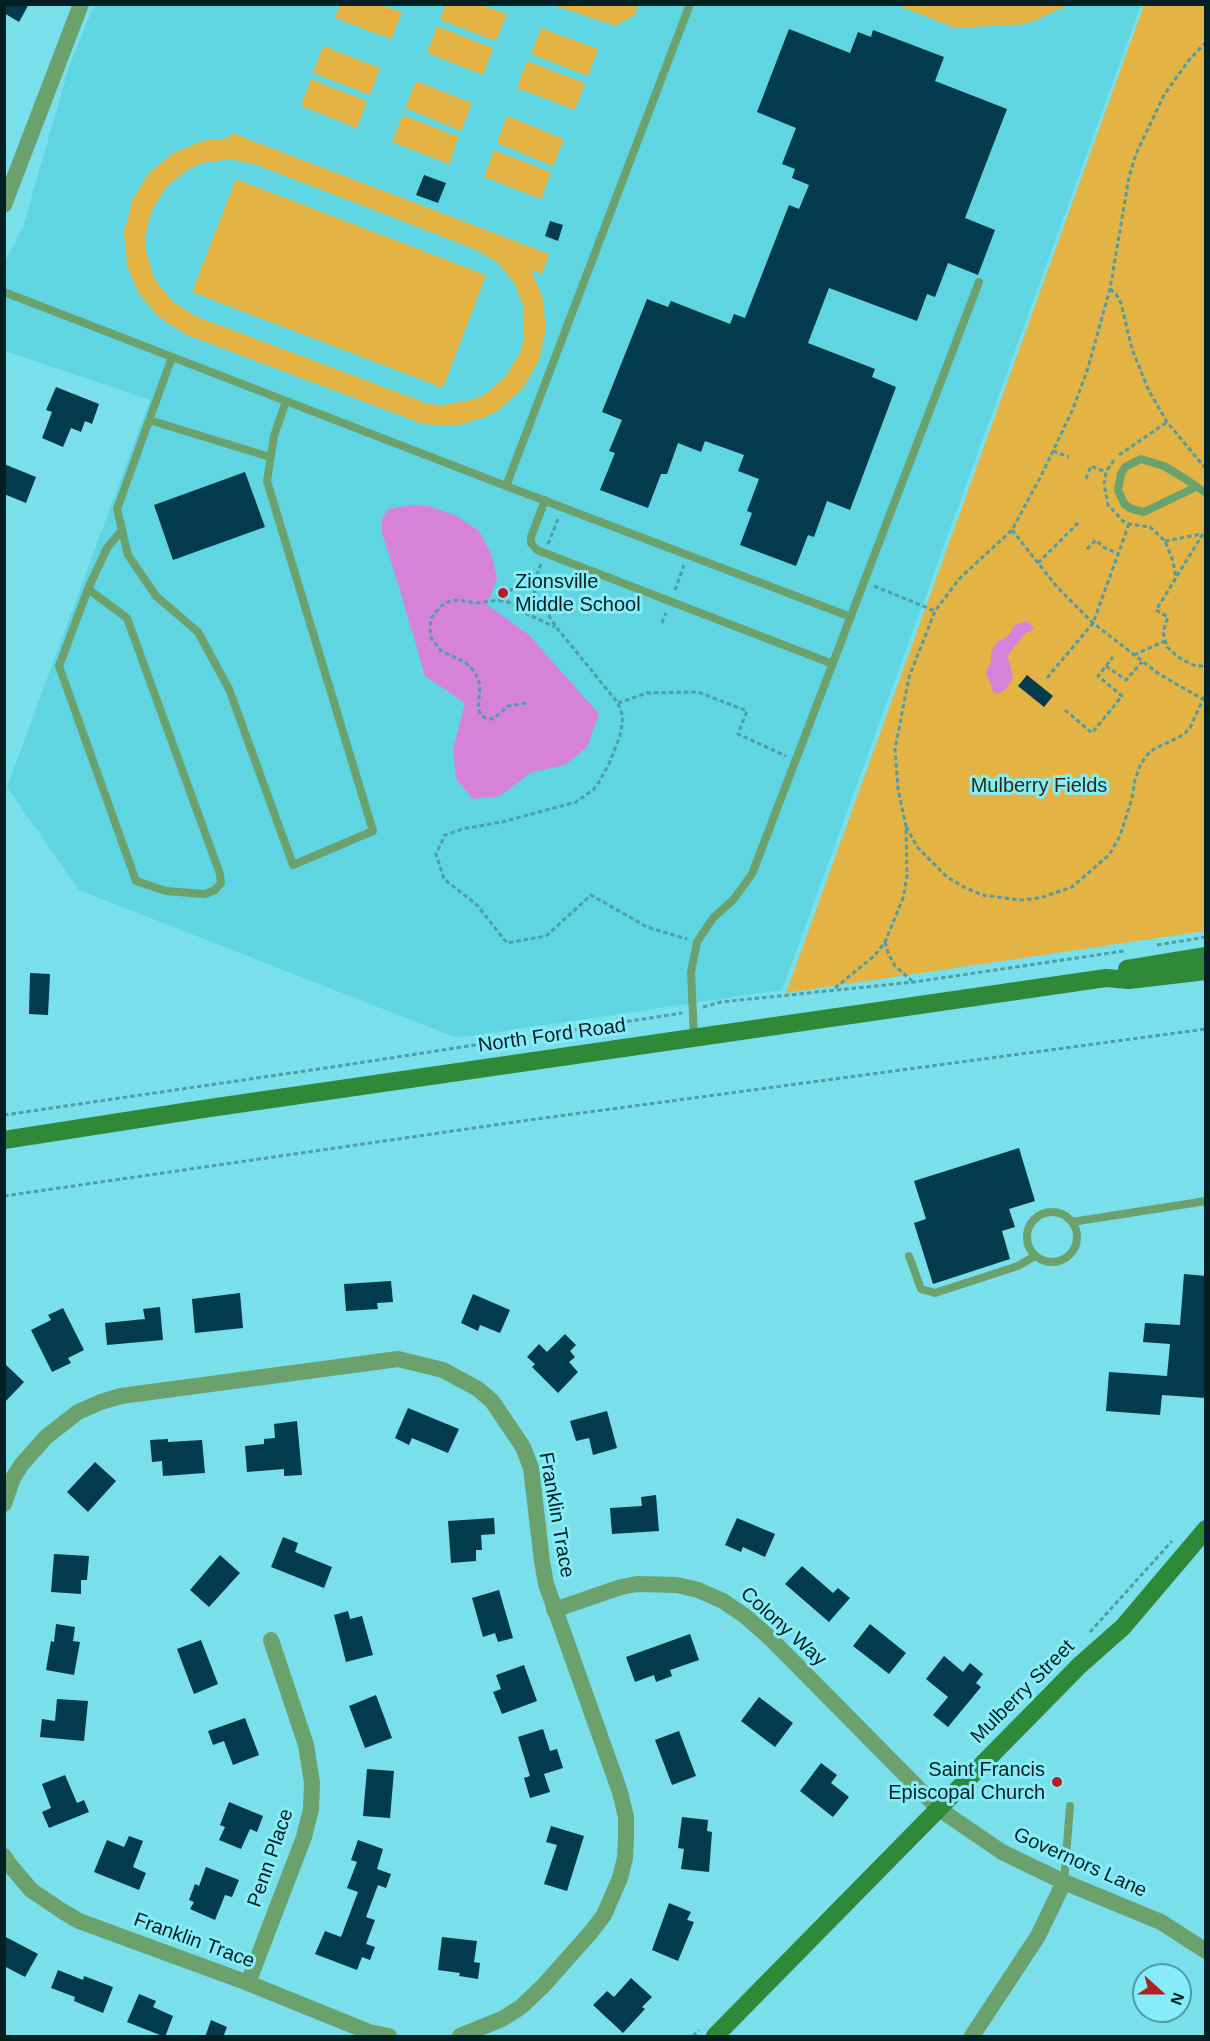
<!DOCTYPE html>
<html>
<head>
<meta charset="utf-8">
<style>
	body { margin:0 }
	#map { position:relative; width:1210px; height:2041px; overflow:hidden; background:#79dfea; font-family:Arial,sans-serif }
	canvas { display:block }
	.frame { position:absolute; inset:0; border:6px solid #002023; pointer-events:none }
	.north { position:absolute; left:1132px; top:1963px; width:60px; height:60px; box-sizing:border-box; background:#86ecf8; border:2px solid #509aa3; border-radius:50%; rotate:111deg; font-size:16px; font-weight:700; line-height:24px; text-align:center; color:#002023 }
	.north::after { content:''; display:block; margin:auto; width:21px; height:27px; background:#b22026; clip-path:polygon(50% 0,100% 100%,50% 72%,0 100%) }
</style>
</head>
<body>
<div id="map">
<canvas width="1210" height="2041"></canvas>
<div class="frame"></div>
<div class="north">N</div>
</div>
<script>
const ctx = document.querySelector('canvas').getContext('2d');
ctx.lineJoin = 'round';
function paint(path, color) { ctx.fillStyle = color; ctx.fill(path, 'evenodd'); }
const poly = rows => new Path2D(rows.map(r => 'M' + r).join(''));
function stroke(path, color, width, dash) { ctx.strokeStyle = color; ctx.lineWidth = width; ctx.lineCap = dash ? 'butt' : 'round'; ctx.setLineDash(dash || []); ctx.stroke(path); }
function drawText(font, color, halo, rows, align = 'center') {
  ctx.font = font + ' Arial,sans-serif'; ctx.lineWidth = 6; ctx.setLineDash([]); ctx.textBaseline = 'middle'; ctx.strokeStyle = halo; ctx.fillStyle = color; for (const [text, x, y, turn = 0] of rows) {
    ctx.save(); ctx.translate(x, y); ctx.rotate((+turn || 0) * Math.PI / 180); ctx.textAlign = isNaN(turn) ? turn : align; if (halo) ctx.strokeText(text, 0, 0); ctx.fillText(text, 0, 0); ctx.restore();
  }
}
const built = poly([
	[94,5,1141,5,782,990,457,1038,79,890,7,787,150,400,5,351,4,264,23,227,69,67]
]);
const green = poly([
	[340,5,381,5,402,12,391,39,335,18],
	[445,5,481,5,507,14,496,41,440,20],
	[553,5,638,5,635,15,615,26],
	[897,5,1069,5,1027,24,955,28],
	[1144,5,1205,5,1205,931,786,993],
	[437,26,493,48,483,75,427,53],
	[541,28,598,49,588,76,531,54],
	[323,46,380,68,370,95,313,73],
	[527,61,585,83,575,110,517,88],
	[311,79,367,101,357,128,301,106],
	[416,81,472,103,461,131,405,108],
	[403,115,459,137,449,164,392,142],
	[507,116,564,139,553,166,497,143],
	[232,133,549,254,542,274,531,270,542,296,546,328,539,360,523,388,500,409,486,417,455,426,423,424,187,335,160,318,139,294,127,265,124,233,132,201,148,174,173,153,202,141,229,138],
	[230,159,257,165,472,248,497,262,515,284,524,310,524,339,520,353,505,377,484,395,471,400,443,405,429,404,195,316,172,301,154,278,146,251,145,237,152,210,167,186,189,169,202,163],
	[494,150,551,172,541,199,484,177],
	[236,179,486,275,443,388,192,292]
]);
const water = poly([
	[411,505,428,506,455,515,479,531,491,554,497,578,487,605,528,634,599,714,587,747,565,765,532,772,500,796,473,799,456,779,453,749,465,703,425,676,399,587,382,533,382,518,389,509],
	[1026,621,1034,627,1030,632,1027,632,1024,635,1010,652,1008,657,1013,678,1005,690,997,694,993,691,986,672,991,662,991,652,998,641,1005,638,1011,633,1013,626]
]);
const building = poly([
	[4,4,29,4,19,22,4,13],
	[789,29,850,53,858,32,871,37,873,30,944,57,935,81,1007,109,965,218,995,230,978,275,948,263,935,297,927,294,917,321,829,288,808,343,875,369,872,377,896,387,850,510,827,501,814,537,808,535,796,566,740,545,752,513,747,511,759,479,738,471,744,455,705,441,701,452,678,443,667,474,661,474,648,508,600,490,615,453,609,451,622,420,602,412,647,299,668,307,671,301,730,324,734,314,745,318,789,205,799,209,809,185,792,178,795,169,782,164,796,128,757,112],
	[424,175,446,183,438,203,416,195],
	[550,221,563,225,558,241,545,236],
	[56,387,99,404,92,424,85,421,81,432,71,428,63,447,42,438,52,412,46,410],
	[4,464,36,477,26,503,4,494],
	[245,472,265,527,173,560,154,505],
	[1027,675,1053,696,1044,707,1018,686],
	[30,973,50,974,48,1015,29,1014],
	[1019,1148,1035,1201,1009,1209,1015,1227,1002,1231,1010,1259,933,1284,914,1223,926,1219,914,1181],
	[1184,1274,1206,1276,1206,1398,1162,1395,1160,1415,1106,1411,1109,1372,1167,1376,1170,1344,1143,1342,1145,1323,1180,1325],
	[391,1281,393,1302,377,1303,378,1309,346,1311,344,1284],
	[240,1293,243,1328,195,1333,192,1299],
	[473,1294,510,1310,500,1333,480,1325,478,1331,461,1323],
	[160,1307,163,1340,107,1345,105,1323,145,1319,143,1309],
	[63,1308,84,1350,68,1358,71,1363,52,1372,31,1330,51,1320,48,1315],
	[565,1334,576,1345,570,1351,575,1357,569,1362,578,1372,558,1393,532,1367,535,1364,527,1357,539,1344,547,1352],
	[4,1363,24,1382,4,1403],
	[408,1408,459,1429,448,1453,412,1438,409,1445,395,1438],
	[607,1411,617,1448,593,1455,589,1438,576,1441,570,1421],
	[297,1421,302,1475,284,1476,284,1469,247,1472,245,1446,264,1444,264,1439,275,1438,274,1424],
	[168,1439,168,1442,202,1440,205,1473,163,1476,162,1461,152,1462,150,1440],
	[95,1462,116,1481,88,1512,67,1492],
	[656,1495,659,1531,612,1534,610,1508,642,1506,641,1497],
	[494,1518,495,1534,481,1535,482,1550,476,1550,476,1561,451,1563,448,1521],
	[737,1518,775,1534,765,1557,743,1547,741,1552,725,1545],
	[283,1537,298,1543,295,1552,332,1567,324,1588,271,1567],
	[54,1554,89,1556,87,1580,81,1580,81,1594,51,1592],
	[220,1555,240,1573,209,1607,190,1590],
	[802,1566,833,1593,838,1588,850,1598,829,1622,785,1584],
	[499,1590,513,1638,498,1642,495,1633,483,1637,472,1598],
	[348,1611,350,1619,362,1616,373,1655,346,1662,334,1615],
	[56,1624,75,1627,73,1641,80,1642,74,1675,46,1670,51,1641,54,1642],
	[870,1624,906,1653,889,1674,853,1646],
	[690,1634,699,1660,670,1670,672,1676,656,1682,654,1675,635,1682,626,1657],
	[201,1640,218,1684,194,1694,177,1649],
	[944,1656,963,1672,970,1663,983,1674,976,1683,981,1687,948,1727,933,1715,948,1697,926,1679],
	[524,1665,537,1701,502,1714,493,1692,501,1689,496,1675],
	[376,1695,392,1738,365,1748,349,1706],
	[759,1697,793,1723,775,1747,741,1721],
	[57,1699,88,1701,84,1741,40,1737,42,1719,55,1721],
	[245,1718,259,1755,233,1765,224,1741,213,1745,208,1731],
	[543,1729,550,1751,557,1749,563,1768,544,1774,550,1792,530,1798,524,1778,530,1776,518,1737],
	[679,1731,696,1776,672,1785,655,1740],
	[821,1763,837,1775,831,1783,849,1797,833,1817,800,1791],
	[367,1769,394,1771,390,1818,363,1816],
	[65,1775,77,1803,84,1800,89,1812,49,1828,42,1812,51,1808,42,1784],
	[229,1802,263,1816,257,1832,250,1829,241,1849,219,1840,225,1827,220,1825],
	[682,1817,708,1820,707,1831,712,1832,709,1872,681,1869,684,1849,678,1848],
	[551,1826,584,1836,567,1891,544,1884,557,1845,546,1842],
	[129,1836,143,1841,133,1867,146,1873,139,1890,94,1872,107,1840,124,1847],
	[358,1840,383,1849,377,1869,391,1874,386,1888,378,1885,366,1917,375,1920,366,1944,375,1947,370,1960,362,1957,357,1970,315,1954,325,1931,341,1937,358,1892,347,1888,357,1862,351,1860],
	[206,1867,239,1880,232,1897,225,1895,215,1920,190,1909,194,1902,189,1900,195,1884,199,1886],
	[669,1903,691,1912,687,1920,694,1922,678,1961,652,1950],
	[4,1936,38,1954,25,1977,4,1966],
	[442,1937,477,1941,474,1962,480,1963,478,1979,459,1976,460,1973,438,1970],
	[58,1970,83,1980,84,1976,113,1987,103,2013,74,2001,75,1997,51,1988],
	[631,1978,652,1997,642,2007,645,2009,623,2033,593,2005,607,1991,614,1997],
	[139,1994,156,2001,153,2007,173,2016,165,2037,127,2022],
	[211,2020,227,2027,223,2037,205,2037]
]);
const path = poly([
	[1110,289,1116,294,1121,303,1132,349,1148,389,1167,422,1206,469],
	[1053,451,1069,457],
	[1119,455,1167,422],
	[1114,460,1106,472,1104,484,1108,505,1123,521,1129,524,1150,527,1165,541,1173,561,1176,578,1156,610,1168,617,1163,632,1167,647,1178,657,1187,662,1196,666,1206,666],
	[1086,479,1091,466,1106,472],
	[1012,530,1057,587,1093,623,1159,674,1206,701],
	[1165,541,1202,534],
	[548,544,558,519],
	[1087,549,1096,540,1103,547,1119,554],
	[1038,563,1078,523],
	[541,564,536,577,531,579,536,596,557,628,618,703,623,717,620,736,609,764,599,782,594,789,576,802,502,822,462,829,445,835,436,854,444,879,477,905,507,943,546,936,591,895,647,927,687,939],
	[1177,576,1206,529],
	[874,586,935,611],
	[675,590,684,565],
	[499,600,512,603,523,612,555,627],
	[662,623,666,613],
	[1134,655,1165,641],
	[1106,666,1126,680,1142,662],
	[1047,678,1093,623,1129,524],
	[526,703,508,706,493,719,485,718,481,715,478,709,480,685,475,672,465,662,441,651,431,638,430,629,431,618,441,606,448,602,458,600,477,603,499,600,517,585,528,578,531,579],
	[618,703,647,693,698,692,747,711,738,734,786,756],
	[1065,710,1092,733,1122,696,1098,676,1113,657],
	[906,827,918,848,947,877,964,887,982,895,1021,900,1040,898,1072,887,1109,855,1120,836,1132,798,1135,780,1140,766,1146,756,1154,749,1183,735,1190,728,1206,692],
	[885,942,888,953,895,966,912,981],
	[1157,945,1206,937],
	[835,988,874,956,885,942,903,898,907,876,906,826,898,789,895,749,909,677,935,611,959,579,1012,530,1042,474,1072,411,1087,371,1110,289,1129,177,1136,154,1164,95,1189,60,1206,42],
	[703,1007,721,1002,914,982,1124,951],
	[4,1115,339,1066,682,1013],
	[4,1196,529,1120,1206,1029],
	[1090,1632,1172,1541],
	[992,1728,1015,1705],
	[693,2036,699,2030]
]);
const lane = poly([
	[4,292,506,486,851,617],
	[172,357,117,509,128,555,156,596,198,632,229,689,293,865,373,831,267,481,274,436,286,401],
	[149,420,270,457],
	[506,486,690,4],
	[1196,487,1144,512,1132,509,1125,505,1118,490,1121,474,1125,467,1141,459,1164,466,1184,478,1206,493],
	[545,500,531,537,531,543,537,550,833,664],
	[88,589,127,618,220,874,221,883,215,890,205,894,166,891,136,881,59,666,88,589,107,548,122,530],
	[694,1038,691,972,697,942,713,918,733,900,752,874,979,282],
	'1027 1237a25 25 0 1 1 50 0a25 25 0 1 1-50 0Z',
	[1072,1222,1206,1201],
	[909,1256,921,1289,935,1293,1018,1266,1035,1256],
	[1064,1882,1070,1806]
]);
const street = poly([
	[4,205,81,4],
	[4,1504,13,1478,22,1464,46,1437,78,1412,101,1402,121,1396,398,1359,443,1370,478,1389,492,1401,523,1447,531,1468,542,1561,546,1584,620,1792,626,1817,626,1838,625,1858,620,1878,604,1915,591,1932,544,1985,521,2007,502,2019,460,2036],
	[554,1610,621,1587,637,1584,677,1585,698,1590,723,1601,745,1616,769,1637,939,1809,1002,1852,1064,1882,1161,1922,1206,1951],
	[4,1856,9,1864,31,1890,62,1911,79,1921,248,1983,369,2032,389,2036],
	[248,1983,304,1837,311,1809,312,1783,306,1745,271,1640],
	[972,2036,1038,1936,1064,1882]
]);
const secondary = poly([
	[1127,969,1206,956],
	[4,1140,203,1109,1106,978,1129,980,1206,971],
	[715,2036,1080,1665,1123,1627,1206,1529]
]);
const markers = [
	[503,593,6,"#b22026"],
	[1057,1782,6,"#b22026"]
];
const poiNames = [
	["Zionsville",515,582],
	["Middle School",515,605],
	["Saint Francis",1045,1770,"right"],
	["Episcopal Church",1045,1793,"right"]
];
const parkNames = [
	["Mulberry Fields",1039,786]
];
const streetNames = [
	["North Ford Road",552,1036,-8],
	["Franklin Trace",556,1515,80],
	["Colony Way",783,1627,42],
	["Mulberry Street",1023,1692,-45],
	["Penn Place",271,1858,-71],
	["Governors Lane",1080,1863,24],
	["Franklin Trace",194,1941,20]
];
paint(built, '#5fd5e2');
paint(green, '#e3b343');
paint(water, '#d682db');
paint(building, '#023b4d');
stroke(path, '#4f9da6', 3, [4.5, 3]);
stroke(lane, '#6aa16c', 8);
stroke(street, '#6aa16c', 16);
stroke(secondary, '#2e8939', 18);
for (const [x, y, r, color] of markers) { const dot = new Path2D(); dot.arc(x, y, r, 0, 2 * Math.PI); ctx.fillStyle = color; ctx.fill(dot); stroke(dot, '#86ecf8', 2); }
drawText('20px', '#002023', '#86ecf8', poiNames, 'left');
drawText('20px', '#312813', '#86ecf8', parkNames);
drawText('20px', '#002023', '#86ecf8', streetNames);
</script>
</body>
</html>
